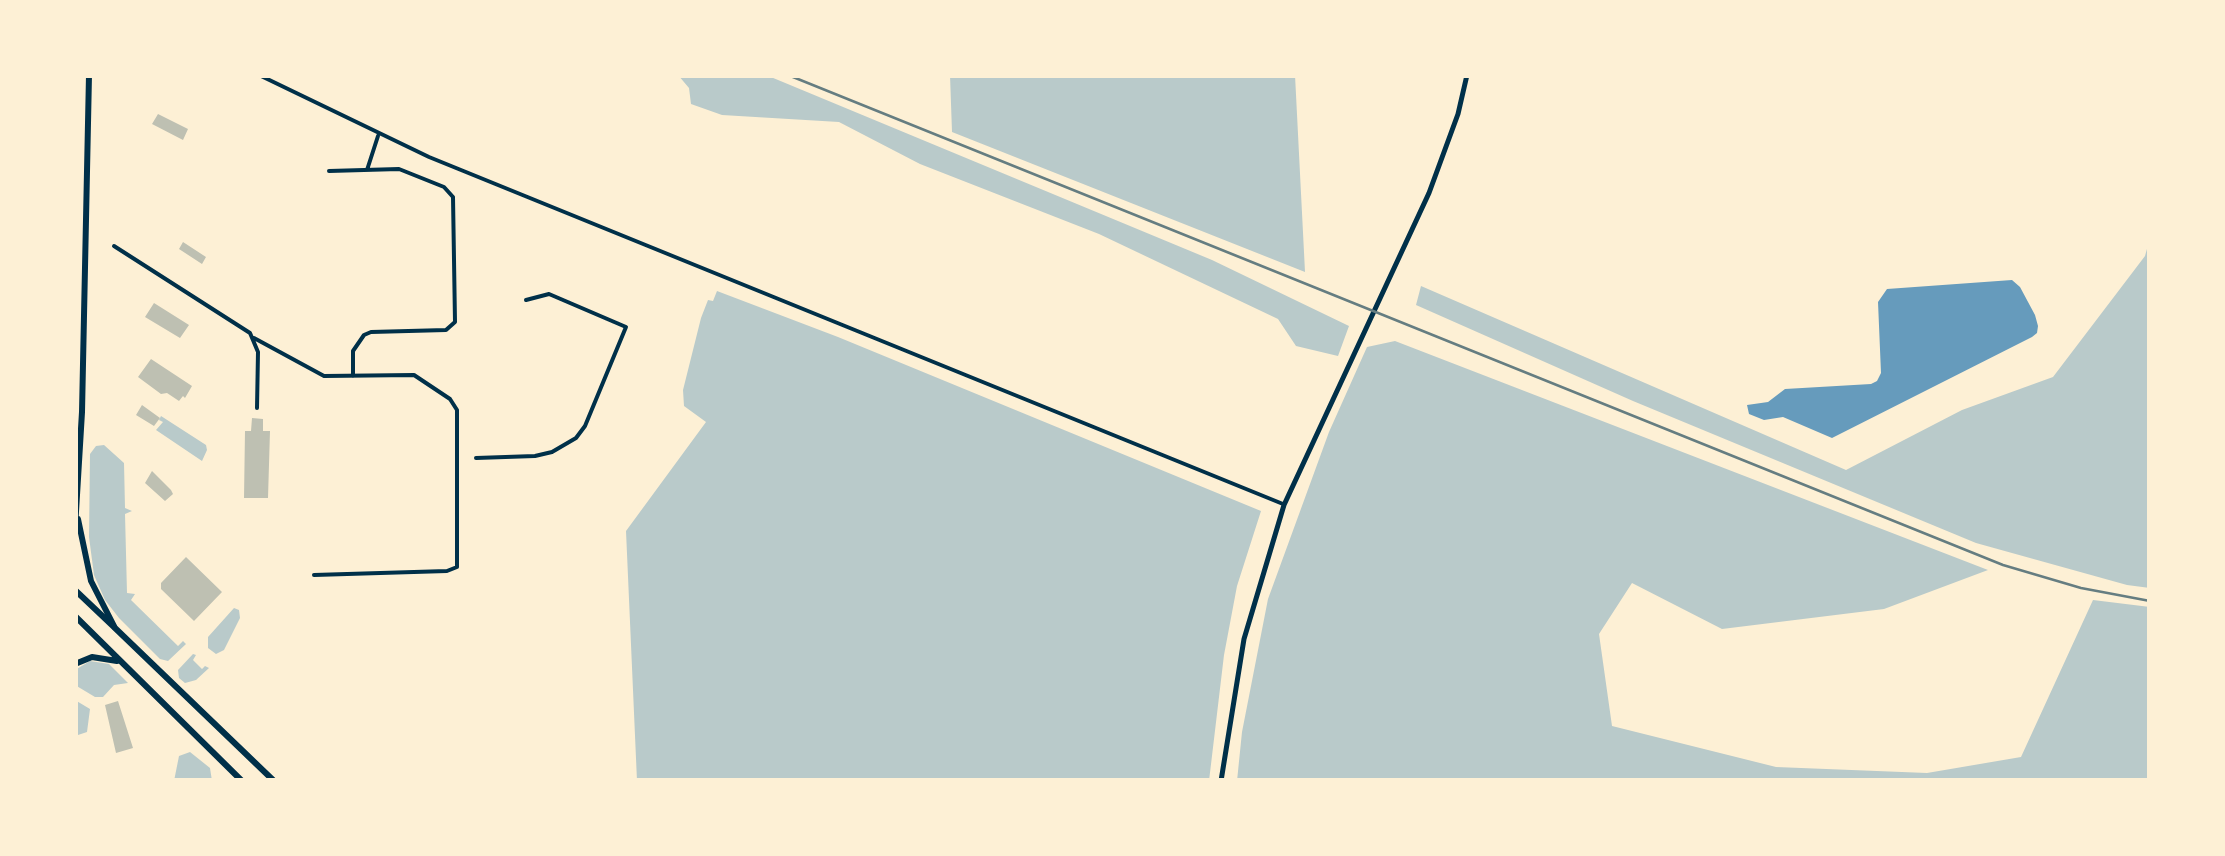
<!DOCTYPE html>
<html>
<head>
<meta charset="utf-8">
<style>
	body { margin:0 }
	#map { position:relative; width:2225px; height:856px; overflow:hidden; background:#fdf0d5; font-family:"PT Sans Narrow",sans-serif }
	canvas { display:block }
	.frame { position:absolute; inset:0; border:78px solid #fdf0d5; pointer-events:none }
</style>
</head>
<body>
<div id="map">
<canvas width="2225" height="856"></canvas>
<div class="frame"></div>
</div>
<script>
const ctx = document.querySelector('canvas').getContext('2d');
ctx.lineJoin = 'round';
function paint(path, color) { ctx.fillStyle = color; ctx.fill(path, 'evenodd'); }
const poly = rows => new Path2D(rows.map(r => 'M' + r).join(''));
function stroke(path, color, width, dash) { ctx.strokeStyle = color; ctx.lineWidth = width; ctx.lineCap = dash ? 'butt' : 'round'; ctx.setLineDash(dash || []); ctx.stroke(path); }
const green = poly([
	[678,75,766,75,1212,260,1349,326,1338,356,1296,346,1278,319,1099,234,920,164,839,122,722,115,691,104,689,88],
	[950,75,1295,75,1305,272,952,132],
	[2150,238,2150,588,2127,585,1976,543,1633,401,1416,305,1421,286,1846,470,1962,410,2053,377,2145,256],
	[717,291,838,337,1261,511,1237,586,1224,655,1209,781,637,781,626,531,706,422,684,406,683,390,701,318,708,300,713,301],
	[1395,341,1988,570,1884,609,1722,629,1632,583,1599,634,1612,726,1776,767,1927,773,2021,757,2093,600,2150,607,2150,781,1237,781,1242,732,1268,599,1329,432,1367,347],
	[161,416,206,445,207,450,202,461,156,430,163,422,159,420],
	[104,445,124,463,125,508,132,511,125,514,127,593,135,594,131,600,178,646,183,641,186,644,168,661,160,659,119,618,105,600,94,575,89,537,90,454,96,446],
	[234,608,239,610,240,618,224,650,216,654,208,648,208,637],
	[193,654,196,655,193,660,202,669,205,666,209,668,196,680,185,683,179,678,178,670],
	[90,661,109,664,128,683,114,685,103,697,95,697,75,685,75,670],
	[75,700,90,709,87,732,75,736],
	[190,752,210,768,212,781,174,781,179,756]
]);
const water = poly([
	[2012,280,2020,287,2035,315,2038,326,2037,333,2032,337,1832,438,1783,417,1764,420,1749,414,1747,405,1768,402,1785,389,1871,384,1877,381,1881,373,1878,302,1887,289]
]);
const building = poly([
	[158,114,188,129,183,140,152,124],
	[183,242,206,257,202,264,179,249],
	[154,303,189,325,180,338,145,317],
	[151,359,192,386,185,398,183,396,179,401,167,393,161,394,138,377],
	[142,405,160,418,154,426,136,415],
	[252,418,263,419,263,431,270,431,268,498,244,498,245,431,251,431],
	[152,471,171,490,173,494,165,501,145,483],
	[186,557,222,592,194,621,161,589,161,583],
	[118,701,133,748,116,753,105,705]
]);
const minor = poly([
	[259,75,429,157,1283,504],
	[367,170,378,136],
	[329,171,399,169,444,187,453,197,455,322,446,330,371,332,364,335,353,351,353,376],
	[114,246,250,333,258,352,257,408],
	[254,338,324,376,414,375,450,399,457,410,457,567,447,571,314,575],
	[476,458,535,456,552,452,576,438,585,426,626,327,549,294,526,300]
]);
const tertiary = poly([
	[1221,781,1244,639,1284,505,1429,193,1458,114,1467,75]
]);
const primary = poly([
	[75,590,114,627]
]);
const trunk = poly([
	[78,519,91,581,115,628,274,781],
	[75,528,82,412,89,75],
	[75,616,242,781],
	[75,664,92,657,117,661]
]);
const rail = poly([
	[788,75,2003,565,2081,588,2150,601]
]);
paint(green, '#b9caca');
paint(water, '#669bbc');
paint(building, '#bec0b2');
stroke(minor, '#003049', 4);
stroke(tertiary, '#003049', 5);
stroke(primary, '#003049', 6);
stroke(trunk, '#003049', 6);
stroke(rail, '#657d81', 2.5);
</script>
</body>
</html>
